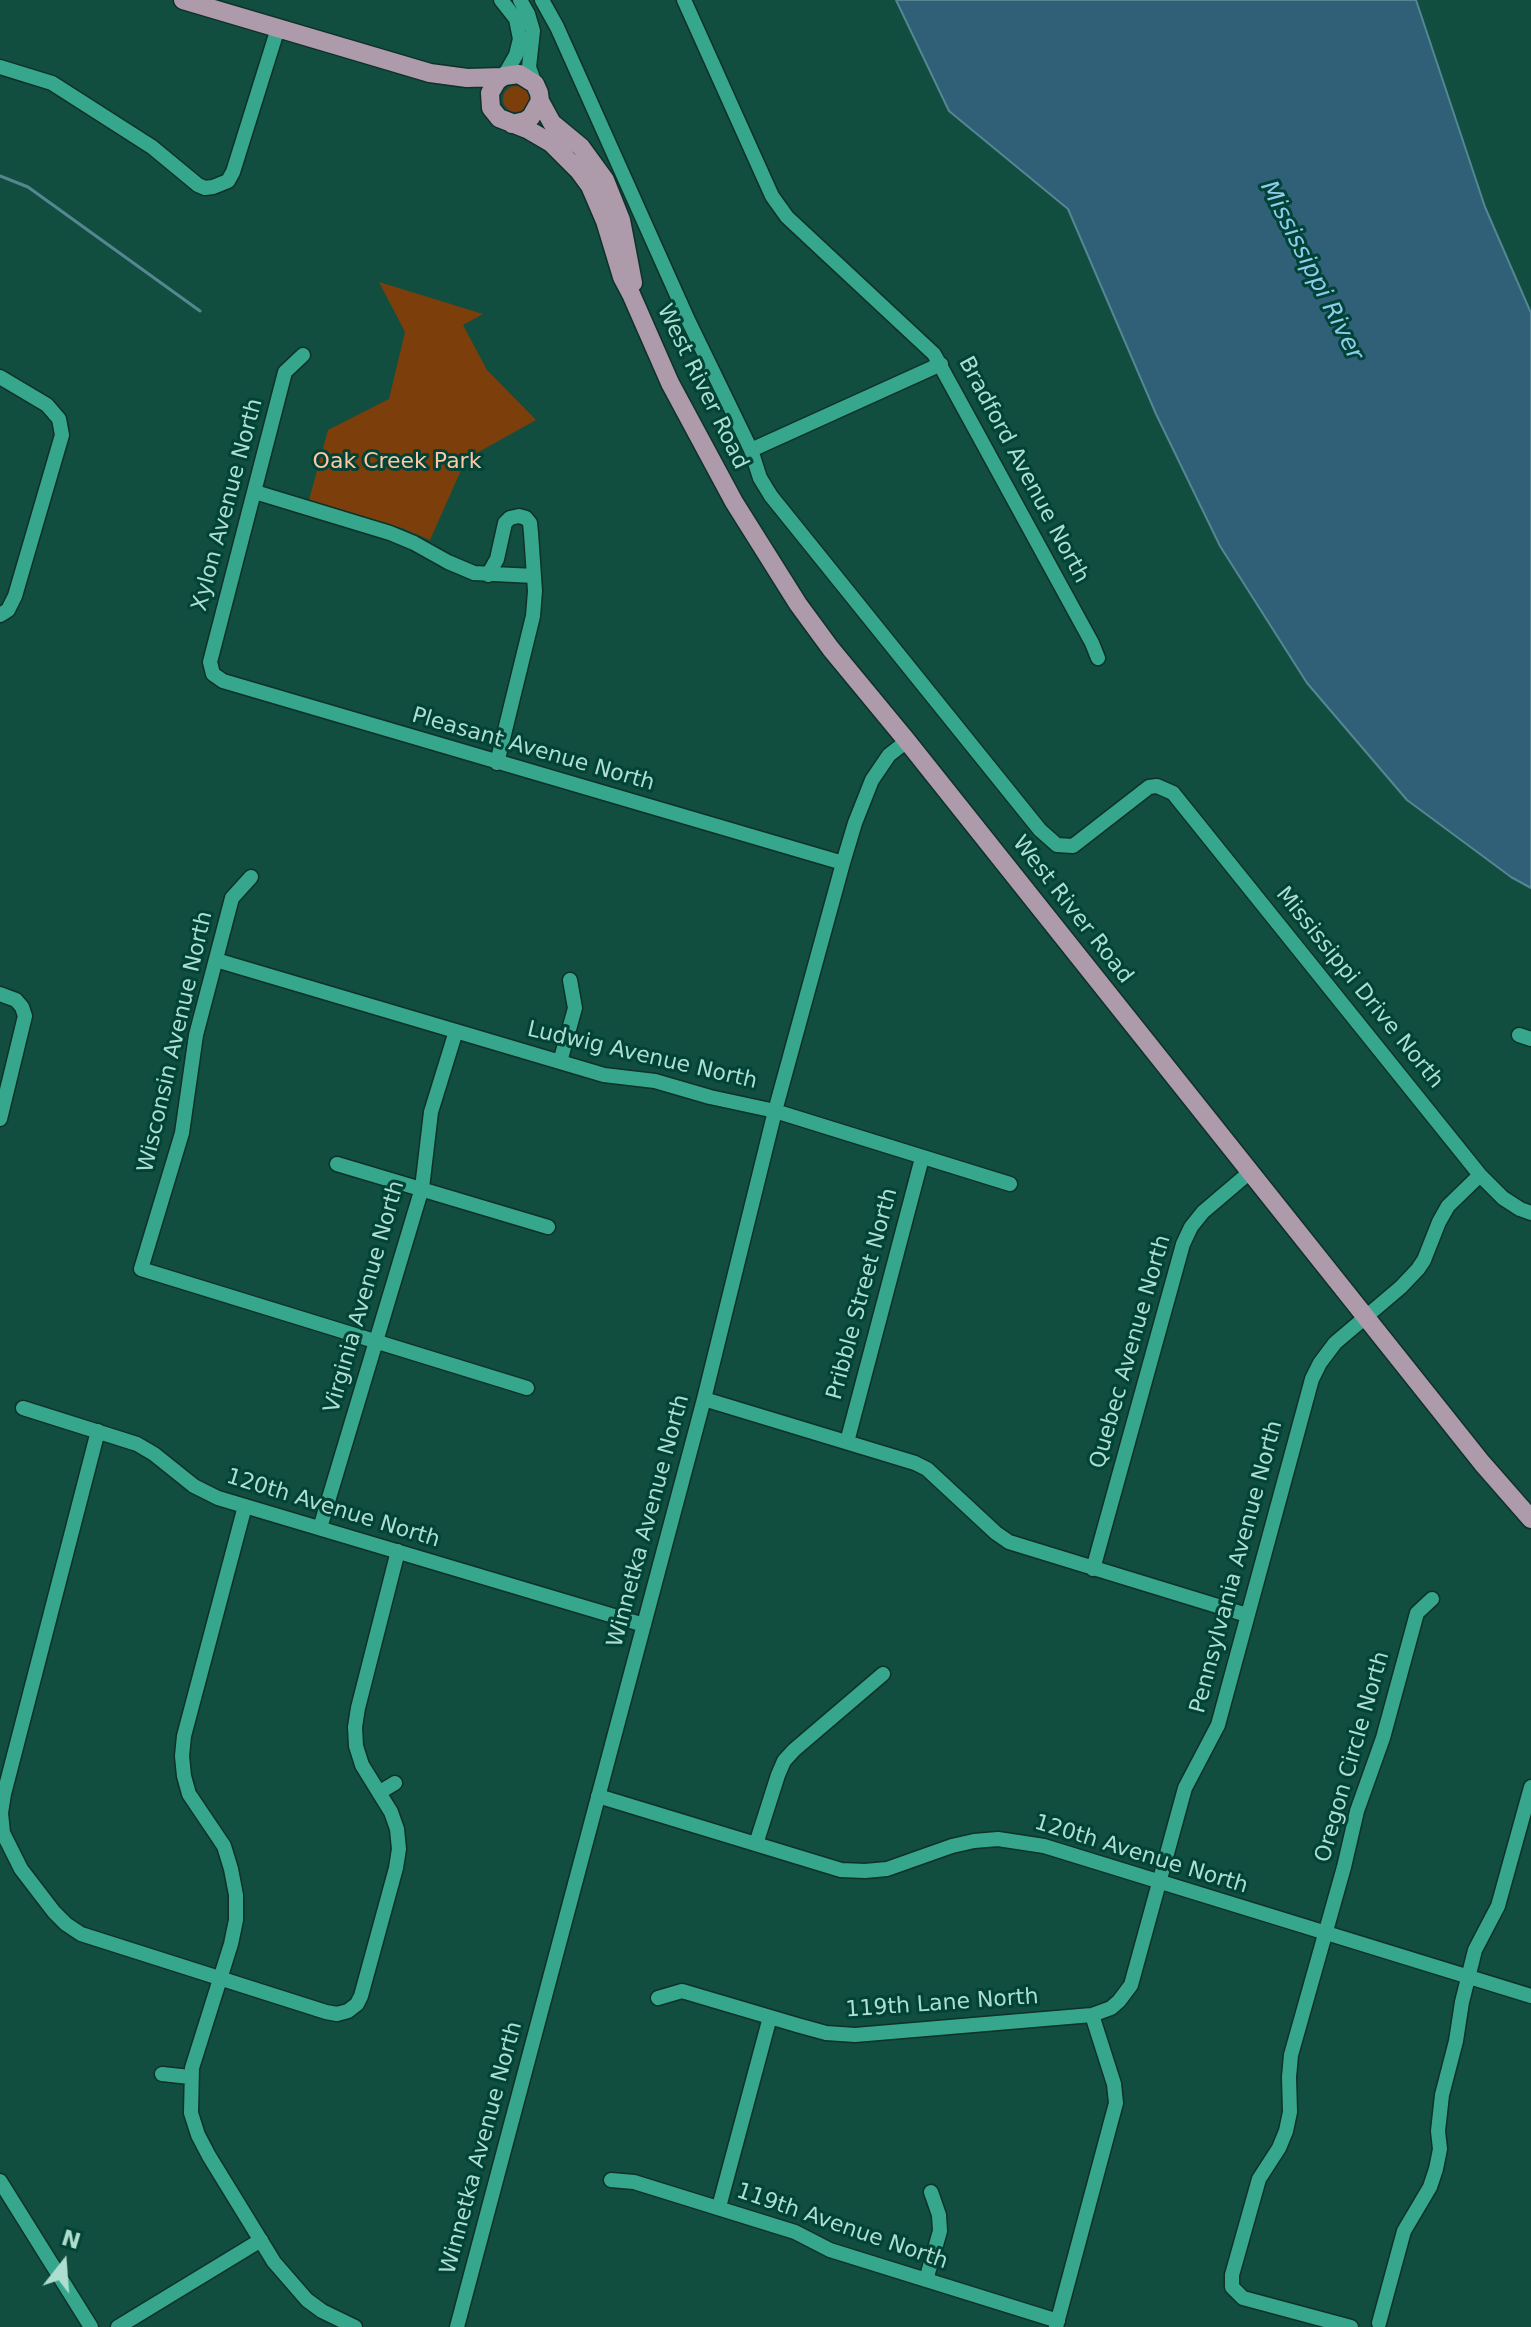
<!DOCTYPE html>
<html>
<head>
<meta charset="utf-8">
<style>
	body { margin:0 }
	#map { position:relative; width:1531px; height:2327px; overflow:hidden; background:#114e40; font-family:"DejaVu Sans",sans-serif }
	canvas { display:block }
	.north { position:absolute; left:24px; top:2223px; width:80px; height:80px; -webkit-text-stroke:6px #014336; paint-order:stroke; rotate:17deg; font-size:22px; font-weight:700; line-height:32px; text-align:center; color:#aedecf }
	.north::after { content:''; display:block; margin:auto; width:28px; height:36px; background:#aedecf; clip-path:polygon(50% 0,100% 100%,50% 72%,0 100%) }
</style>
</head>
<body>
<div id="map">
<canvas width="1531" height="2327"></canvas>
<div class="north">N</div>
</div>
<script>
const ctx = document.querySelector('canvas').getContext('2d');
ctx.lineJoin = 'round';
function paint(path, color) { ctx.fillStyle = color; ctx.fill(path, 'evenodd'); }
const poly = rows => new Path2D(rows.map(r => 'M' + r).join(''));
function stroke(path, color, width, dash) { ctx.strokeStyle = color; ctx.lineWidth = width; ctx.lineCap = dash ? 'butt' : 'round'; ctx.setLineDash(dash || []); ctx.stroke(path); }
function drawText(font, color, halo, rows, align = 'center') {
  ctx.font = font + ' "DejaVu Sans",sans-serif'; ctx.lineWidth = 6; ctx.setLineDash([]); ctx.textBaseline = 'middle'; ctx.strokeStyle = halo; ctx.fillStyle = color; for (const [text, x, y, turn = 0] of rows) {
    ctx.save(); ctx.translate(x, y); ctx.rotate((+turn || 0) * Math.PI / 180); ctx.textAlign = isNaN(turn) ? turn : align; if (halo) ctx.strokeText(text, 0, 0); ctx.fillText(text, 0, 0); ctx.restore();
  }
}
const green = poly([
	'503 99a13 13 0 1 1 26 0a13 13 0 1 1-26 0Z',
	[379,282,483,314,463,325,487,370,536,420,466,459,430,540,402,528,309,500,328,430,389,399,405,332]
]);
const water = poly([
	[896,0,1416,0,1485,207,1531,313,1531,888,1511,877,1407,800,1307,683,1220,546,1156,414,1068,209,949,111,896,0]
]);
const stream = poly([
	[0,176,28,187,200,311]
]);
const minor = poly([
	[501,0,516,19,520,39,516,55,504,76],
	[520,0,528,14,533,31,529,67,535,84],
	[542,0,557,27,688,320,751,450,760,478,771,496,1040,830,1057,845,1073,846,1149,787,1157,786,1173,793,1480,1175,1503,1198,1520,1209,1531,1213],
	[684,0,772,196,787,217,934,354,1092,643,1098,658],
	[0,67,52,83,152,147,198,185,205,188,213,187,228,181,233,172,278,28],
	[303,355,285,372,210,662,213,674,223,681,843,863],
	[0,377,47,405,59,419,62,435,15,596,8,610,0,615],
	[751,450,941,364],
	[255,492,390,533,414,543,448,562,474,573,534,576],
	[488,575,497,559,505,523,510,518,519,516,526,518,530,523,531,533,535,591,533,616,497,763],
	[251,877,232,898,196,1035,182,1133,141,1269,527,1388],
	[216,960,604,1075,655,1081,710,1097,775,1111,1010,1184],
	[0,994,16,1000,22,1007,25,1016,0,1119],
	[1519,1035,1531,1039],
	[560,1062,575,1008,570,980],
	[337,1164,548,1227],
	[704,1399,915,1463,927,1469,996,1533,1009,1542,1247,1615],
	[23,1408,137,1444,154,1454,194,1486,218,1498,644,1625],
	[98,1431,4,1794,1,1813,3,1833,21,1869,54,1912,66,1924,81,1934,326,2012,337,2014,348,2011,357,2004,361,1996,396,1868,399,1849,397,1829,391,1812,362,1765,356,1746,355,1727,358,1708,398,1551],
	[847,1442,922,1158],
	[245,1506,184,1736,182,1756,184,1776,189,1794,224,1846,231,1869,236,1895,236,1920,231,1944,192,2068,191,2113,198,2135,209,2156,274,2262,307,2300,322,2311,355,2327],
	[320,1528,422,1188,431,1112,456,1031],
	[1093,1569,1183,1244,1191,1227,1203,1212,1250,1172],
	[380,1792,395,1783],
	[598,1796,841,1870,865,1871,887,1869,952,1846,974,1841,998,1839,1044,1846,1531,1996],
	[756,1844,778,1775,784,1761,794,1750,883,1674],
	[658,1998,682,1991,797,2025,826,2033,855,2035,1092,2015,1111,2008,1119,2001,1131,1985,1134,1974,1185,1788,1218,1725,1312,1379,1320,1363,1335,1343,1401,1287,1418,1269,1424,1260,1439,1222,1448,1206,1480,1175],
	[162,2074,190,2077],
	[611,2180,634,2182,795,2232,830,2250,1058,2321],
	[0,2181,91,2327],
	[719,2207,770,2017],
	[926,2280,940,2231,939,2215,931,2192],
	[1379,2323,1404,2231,1430,2187,1436,2169,1440,2149,1438,2131,1442,2095,1456,2041,1462,2002,1475,1950,1498,1906,1531,1787],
	[118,2327,261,2240],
	[457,2327,704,1399,775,1111,843,863,855,823,872,780,889,755,907,741],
	[1056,2327,1116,2103,1114,2084,1092,2015],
	[1351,2327,1243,2298,1232,2287,1232,2275,1259,2179,1279,2148,1286,2131,1290,2112,1289,2077,1291,2055,1344,1867,1357,1811,1383,1738,1417,1613,1432,1599]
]);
const major = poly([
	[183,0,430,73,467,78,503,77],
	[540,101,552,123,581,147,605,180,621,220,633,283],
	[512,124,525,121,531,117,540,101,539,93,535,84,519,74,504,76,497,81,490,93,491,108,499,118,527,129,551,143,579,171,590,186,605,221,622,277,631,294,670,383,734,502,798,604,831,649,907,741,1482,1463,1531,1519]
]);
const streetNames = [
	["West River Road",702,387,64],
	["Bradford Avenue North",1023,470,62],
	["Xylon Avenue North",228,505,-75],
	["Pleasant Avenue North",533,750,16],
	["West River Road",1072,910,52],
	["Mississippi Drive North",1359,988,51],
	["Wisconsin Avenue North",176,1042,-77],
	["Ludwig Avenue North",642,1056,13],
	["Pribble Street North",863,1294,-75],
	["Virginia Avenue North",365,1297,-74],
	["Quebec Avenue North",1131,1352,-74],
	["120th Avenue North",333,1509,17],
	["Winnetka Avenue North",649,1521,-75],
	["Pennsylvania Avenue North",1237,1567,-75],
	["Oregon Circle North",1353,1757,-74],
	["120th Avenue North",1141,1855,17],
	["119th Lane North",942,2004,-4],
	["Winnetka Avenue North",482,2148,-75],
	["119th Avenue North",842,2227,19]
];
const parkNames = [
	["Oak Creek Park",397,462]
];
const waterNames = [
	["Mississippi River",1311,271,63]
];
paint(green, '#7c3e0b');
paint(water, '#2f6078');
stroke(water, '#558692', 2);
stroke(stream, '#558692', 3);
stroke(minor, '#0e3128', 17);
stroke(major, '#0e3128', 21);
stroke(minor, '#36a78c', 14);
stroke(major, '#ad9aab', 18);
drawText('22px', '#aedecf', '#014336', streetNames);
drawText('22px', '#fec6a4', '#014336', parkNames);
drawText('italic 24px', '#8ecbec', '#014336', waterNames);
</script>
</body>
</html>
